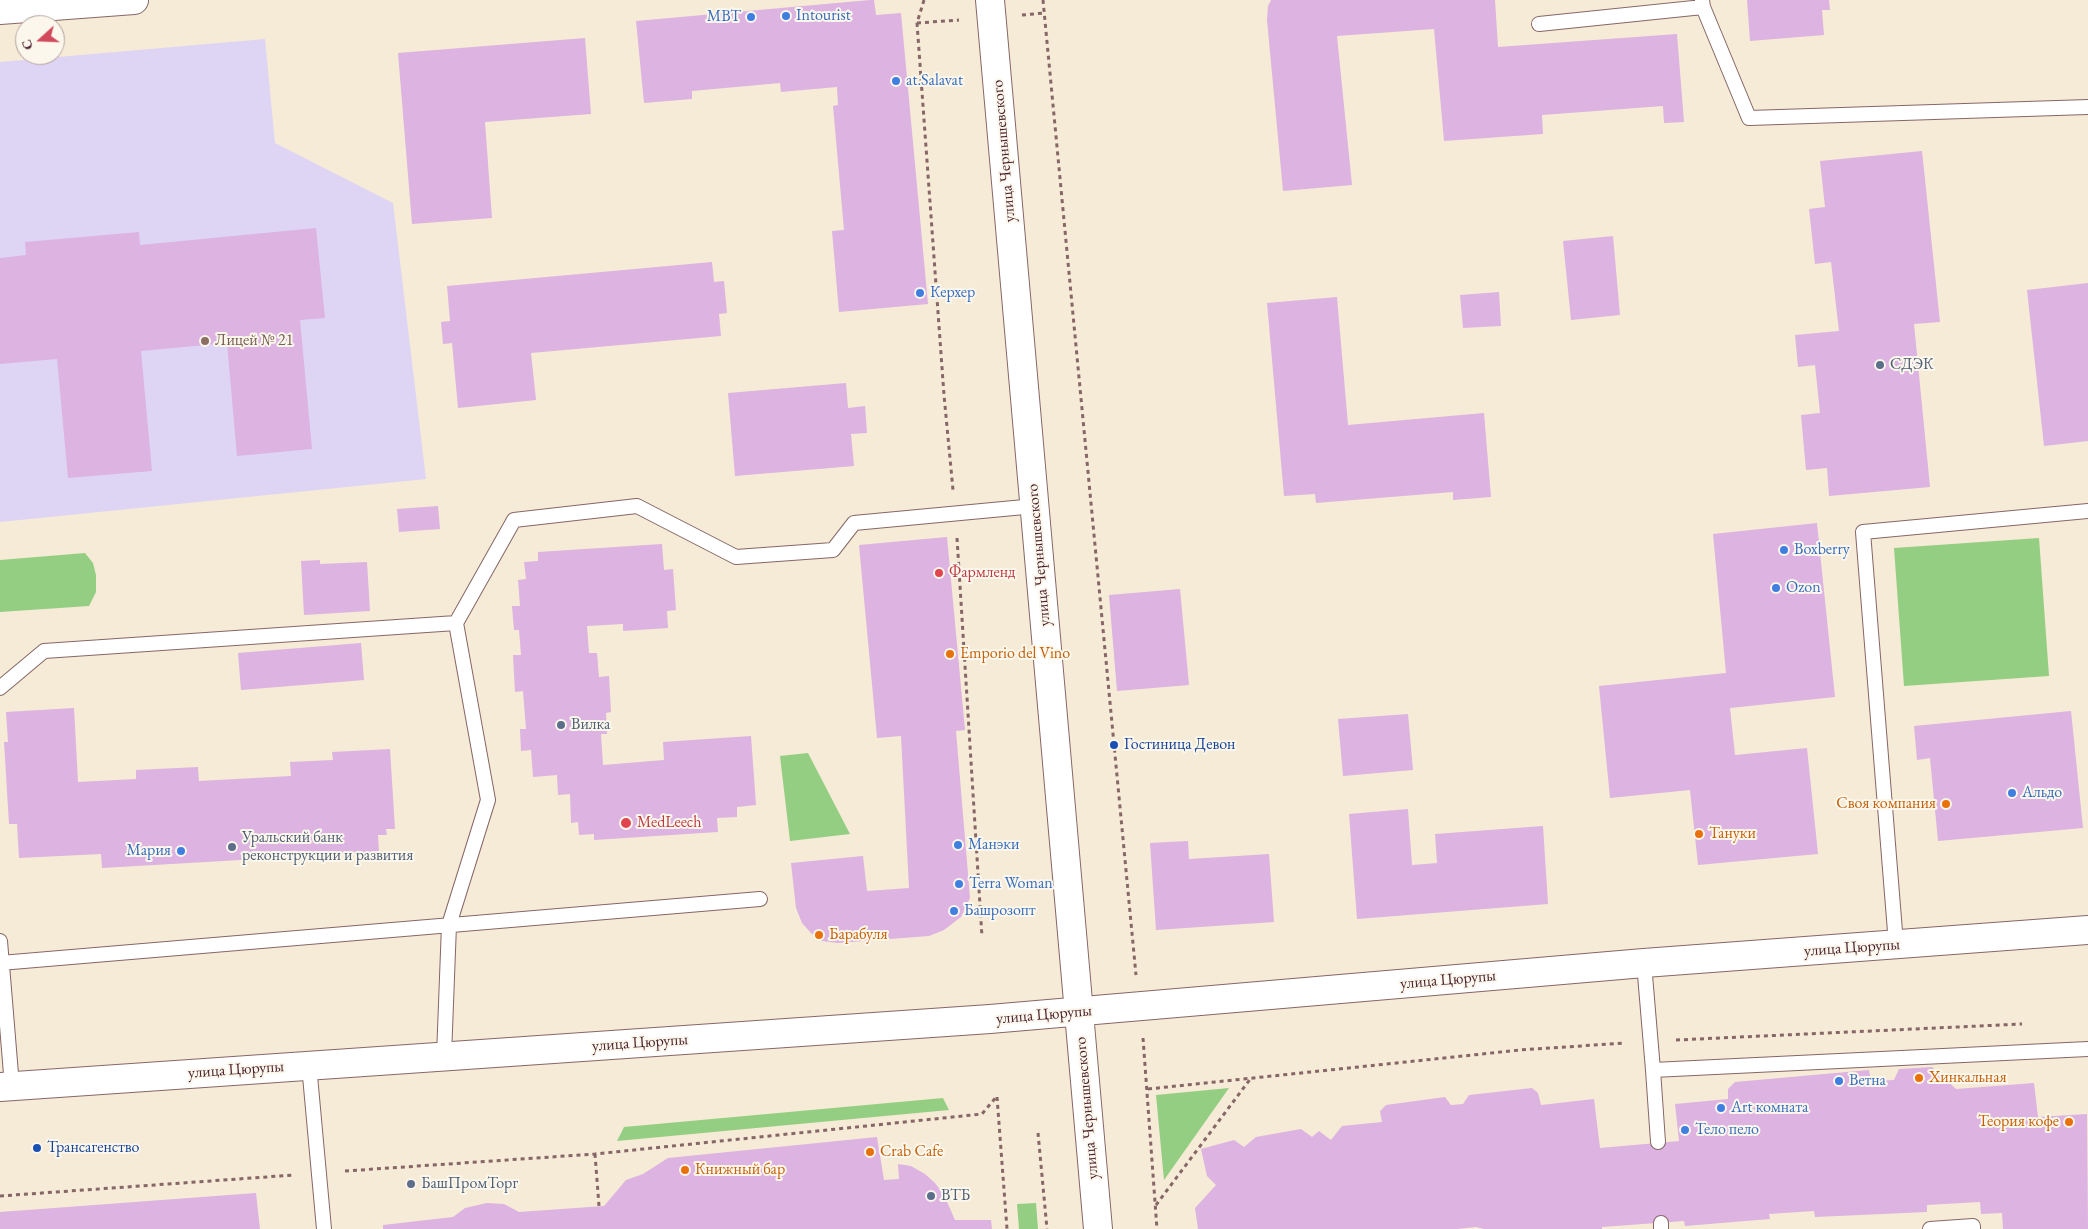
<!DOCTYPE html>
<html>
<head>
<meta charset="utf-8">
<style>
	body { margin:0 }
	#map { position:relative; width:2088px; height:1229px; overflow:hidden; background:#f6ebd6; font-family:"EB Garamond",serif }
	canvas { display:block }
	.north { position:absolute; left:15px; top:15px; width:50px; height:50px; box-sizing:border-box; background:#fbf7ec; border:1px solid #b4a19f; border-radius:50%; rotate:250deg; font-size:14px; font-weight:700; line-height:20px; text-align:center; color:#4a1f2b }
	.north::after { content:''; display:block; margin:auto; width:18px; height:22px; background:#d1495b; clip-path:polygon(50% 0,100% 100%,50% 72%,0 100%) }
</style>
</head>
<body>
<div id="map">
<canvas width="2088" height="1229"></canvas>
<div class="north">С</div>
</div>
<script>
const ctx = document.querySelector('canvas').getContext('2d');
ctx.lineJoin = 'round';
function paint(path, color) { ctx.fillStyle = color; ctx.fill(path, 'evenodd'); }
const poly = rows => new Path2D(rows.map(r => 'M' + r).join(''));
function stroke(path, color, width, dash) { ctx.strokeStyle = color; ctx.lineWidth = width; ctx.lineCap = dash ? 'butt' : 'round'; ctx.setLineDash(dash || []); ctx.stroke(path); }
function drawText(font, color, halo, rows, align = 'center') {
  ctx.font = font + ' "EB Garamond",serif'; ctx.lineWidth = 4; ctx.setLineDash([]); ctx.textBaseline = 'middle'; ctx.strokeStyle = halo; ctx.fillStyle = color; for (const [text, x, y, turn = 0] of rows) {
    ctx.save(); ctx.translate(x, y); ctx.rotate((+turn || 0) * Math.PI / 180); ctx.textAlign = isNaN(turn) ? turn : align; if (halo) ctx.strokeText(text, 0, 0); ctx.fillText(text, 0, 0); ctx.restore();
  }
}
const built = poly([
	[265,39,275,143,393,203,426,479,0,522,0,62]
]);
const green = poly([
	[2039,538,2049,676,1904,686,1894,548],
	[85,553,93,563,96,575,96,592,89,606,0,612,0,560],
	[808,753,850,834,790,841,780,756],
	[1229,1088,1164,1180,1156,1095],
	[943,1098,949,1110,617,1141,624,1127],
	[1036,1203,1038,1229,1019,1229,1017,1204]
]);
const building = poly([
	[870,0,874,0,876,15,901,13,928,304,839,312,832,231,844,230,833,106,838,105,837,87,781,92,780,83,692,91,692,99,644,103,636,21],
	[1271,0,1495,0,1498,47,1677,34,1684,122,1664,123,1663,106,1542,115,1543,134,1444,141,1434,29,1337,36,1352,185,1283,191,1267,20,1268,6],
	[1747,0,1829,0,1830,10,1822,10,1824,35,1750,41],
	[585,38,591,114,485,122,492,218,412,224,398,53],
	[1922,151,1940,322,1914,324,1930,487,1829,496,1827,468,1806,470,1801,415,1820,413,1815,365,1798,367,1795,335,1839,331,1831,262,1815,264,1809,209,1825,207,1820,161],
	[316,228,325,318,300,320,312,449,237,456,227,343,141,351,152,471,68,478,57,359,0,364,0,258,26,255,25,242,139,232,140,245],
	[1613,236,1620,315,1571,320,1563,241],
	[712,262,714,282,724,281,727,313,719,314,721,336,531,353,536,400,458,408,452,343,443,344,441,322,450,321,447,286],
	[2088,283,2088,441,2044,446,2027,290],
	[1499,292,1501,326,1463,328,1460,295],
	[1337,297,1348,425,1484,413,1491,497,1453,500,1453,492,1316,503,1315,494,1284,496,1267,303],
	[846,383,848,408,865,406,867,433,851,434,854,466,735,476,728,393],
	[438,506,440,529,399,532,397,509],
	[1817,523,1835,697,1730,708,1735,755,1807,748,1818,854,1698,865,1690,790,1610,798,1599,686,1726,673,1713,534],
	[947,537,965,730,956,731,970,898,961,917,944,930,929,936,838,943,822,941,811,933,802,923,796,908,791,863,863,856,867,891,909,888,901,736,877,738,859,545],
	[662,544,664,570,673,569,676,610,667,611,668,628,623,631,623,624,587,626,589,653,597,653,599,677,609,676,611,712,606,713,607,734,601,734,603,765,664,760,663,742,751,736,756,805,737,807,737,817,717,818,718,832,594,840,594,834,579,835,578,822,571,823,570,794,558,795,557,775,533,777,531,750,521,751,520,729,526,729,523,691,515,692,513,655,521,655,519,630,514,630,512,606,520,606,518,580,526,579,524,562,538,561,538,552],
	[320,560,320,564,367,562,370,611,304,615,301,561],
	[1180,589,1189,685,1117,691,1109,595],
	[361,643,364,680,241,690,238,653],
	[74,708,78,782,136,779,136,770,198,767,199,781,291,776,290,762,333,760,332,752,390,749,395,829,386,829,387,835,378,835,379,852,102,868,101,854,19,858,17,824,9,824,4,742,8,742,6,712],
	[2071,711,2083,828,1938,841,1930,758,1917,760,1914,726],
	[1408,714,1413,770,1343,776,1338,719],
	[1408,809,1412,865,1437,863,1435,834,1543,826,1548,904,1357,919,1349,814],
	[1188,841,1189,859,1269,854,1274,922,1156,930,1150,843],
	[1932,1067,1956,1089,2034,1083,2038,1117,2087,1114,2088,1229,2003,1229,2002,1213,1981,1214,1980,1202,1927,1205,1927,1212,1815,1217,1814,1211,1769,1214,1770,1219,1685,1226,1684,1221,1602,1227,1602,1229,1484,1229,1476,1227,1457,1229,1198,1229,1195,1208,1216,1185,1207,1176,1201,1149,1234,1140,1244,1147,1256,1137,1301,1129,1312,1137,1319,1131,1331,1140,1342,1126,1382,1122,1380,1111,1386,1105,1445,1097,1451,1105,1463,1104,1469,1095,1532,1088,1538,1093,1541,1105,1594,1099,1600,1148,1679,1141,1675,1104,1728,1099,1728,1089,1735,1082,1869,1070,1871,1081,1894,1080,1899,1069],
	[877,1137,884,1180,899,1179,898,1164,911,1166,925,1174,935,1183,944,1195,955,1220,991,1220,992,1229,383,1229,383,1225,453,1217,465,1208,487,1203,504,1204,519,1212,604,1206,626,1180,643,1174,668,1158],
	[256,1193,260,1229,0,1229,0,1212]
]);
const path = poly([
	[924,0,917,23,944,395,953,490],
	[1043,0,1136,975],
	[1022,15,1044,13],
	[917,23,959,20],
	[957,538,982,937],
	[1143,1038,1157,1229],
	[1676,1040,2022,1024],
	[1148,1089,1520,1050,1625,1043],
	[997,1097,1007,1229],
	[1038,1133,1047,1229],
	[595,1154,599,1206],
	[345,1171,595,1154,982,1114,997,1096],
	[0,1196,294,1175],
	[1156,1205,1251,1078]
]);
const lane = poly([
	[1703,7,1749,118,2088,107],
	[1539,24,1703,7,1702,0],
	[0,688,44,651,456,623,514,520,637,506,736,557,833,550,854,523,1035,506],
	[0,941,12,1086],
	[1896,944,1863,532,2088,511],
	[0,963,760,899],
	[1644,963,1653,1070,2088,1049],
	[444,1056,449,925,488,800,456,623],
	[309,1065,324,1229],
	[1653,1070,1658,1142],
	[1661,1229,1661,1223],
	[1930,1229,1973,1226,1973,1229]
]);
const secondary = poly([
	[990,0,1098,1229],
	[0,10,134,0],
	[0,1087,990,1019,1644,963,2088,930]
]);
const markers = [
	[786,16,5,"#3f7fe0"],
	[751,17,5,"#3f7fe0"],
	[896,81,5,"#3f7fe0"],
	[920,293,5,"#3f7fe0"],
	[205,341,5,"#8d6e63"],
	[1880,365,5,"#5c6f8a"],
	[1784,550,5,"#3f7fe0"],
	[939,573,5,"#e0444e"],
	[1776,588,5,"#3f7fe0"],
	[950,654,5,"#e8710a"],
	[561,725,5,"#5c6f8a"],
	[1114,745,5,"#1a4fb4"],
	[2012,793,5,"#3f7fe0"],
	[1946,804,5,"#e8710a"],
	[626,823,6,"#e0444e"],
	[1699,834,5,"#e8710a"],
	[958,845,5,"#3f7fe0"],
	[232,847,5,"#5c6f8a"],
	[181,851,5,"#3f7fe0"],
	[959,884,5,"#3f7fe0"],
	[954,911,5,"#3f7fe0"],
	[819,935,5,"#e8710a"],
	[1919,1078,5,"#e8710a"],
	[1839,1081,5,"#3f7fe0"],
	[1721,1108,5,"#3f7fe0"],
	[2069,1122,5,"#e8710a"],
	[1685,1130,5,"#3f7fe0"],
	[37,1148,5,"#1a4fb4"],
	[870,1152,5,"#e8710a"],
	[685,1170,5,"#e8710a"],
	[411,1184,5,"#5c6f8a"],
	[931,1196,5,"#5c6f8a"]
];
const shopNames = [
	["Intourist",796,16],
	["MBT",741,17,"right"],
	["at.Salavat",906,81],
	["Керхер",930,293],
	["Boxberry",1794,550],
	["Ozon",1786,588],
	["Альдо",2022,793],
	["Манэки",968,845],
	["Мария",171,851,"right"],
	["Terra Woman",969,884],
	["Башрозопт",964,911],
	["Ветна",1849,1081],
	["Art комната",1731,1108],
	["Тело пело",1695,1130]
];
const streetNames = [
	["улица Чернышевского",1004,151,-95],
	["улица Чернышевского",1039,555,-95],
	["улица Цюрупы",1852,948,-4],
	["улица Цюрупы",1448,980,-5],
	["улица Цюрупы",1044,1015,-5],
	["улица Цюрупы",640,1043,-4],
	["улица Цюрупы",236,1070,-4],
	["улица Чернышевского",1087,1108,-95]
];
const educationNames = [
	["Лицей № 21",215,341]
];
const serviceNames = [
	["СДЭК",1890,365],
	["Вилка",571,725],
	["Уральский банк",242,838],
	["реконструкции и развития",242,856],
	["БашПромТорг",421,1184],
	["ВТБ",941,1196]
];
const healthNames = [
	["Фармленд",949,573],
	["MedLeech",637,823]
];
const foodNames = [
	["Emporio del Vino",960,654],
	["Своя компания",1936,804,"right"],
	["Тануки",1709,834],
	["Барабуля",829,935],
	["Хинкальная",1929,1078],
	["Теория кофе",2059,1122,"right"],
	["Crab Cafe",880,1152],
	["Книжный бар",695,1170]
];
const transitNames = [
	["Гостиница Девон",1124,745],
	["Трансагенство",47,1148]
];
paint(built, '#ded5f5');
paint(green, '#93ce82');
paint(building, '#dcb3e1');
stroke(lane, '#866667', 16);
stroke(secondary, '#866667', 30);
stroke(path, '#866667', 3, [4, 4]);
stroke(lane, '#fff', 14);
stroke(secondary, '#fff', 28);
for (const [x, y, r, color] of markers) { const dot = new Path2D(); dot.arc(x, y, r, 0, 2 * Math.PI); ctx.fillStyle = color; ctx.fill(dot); stroke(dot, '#fbf7ec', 2); }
drawText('16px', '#366cbe', '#fbf7ec', shopNames, 'left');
drawText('16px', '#4a1f2b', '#fbf7ec', streetNames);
drawText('16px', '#785e54', '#fbf7ec', educationNames, 'left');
drawText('16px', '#4e5e75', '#fbf7ec', serviceNames, 'left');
drawText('16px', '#be3a42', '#fbf7ec', healthNames, 'left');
drawText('16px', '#c56008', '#fbf7ec', foodNames, 'left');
drawText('16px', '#164399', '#fbf7ec', transitNames, 'left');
</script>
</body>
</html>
